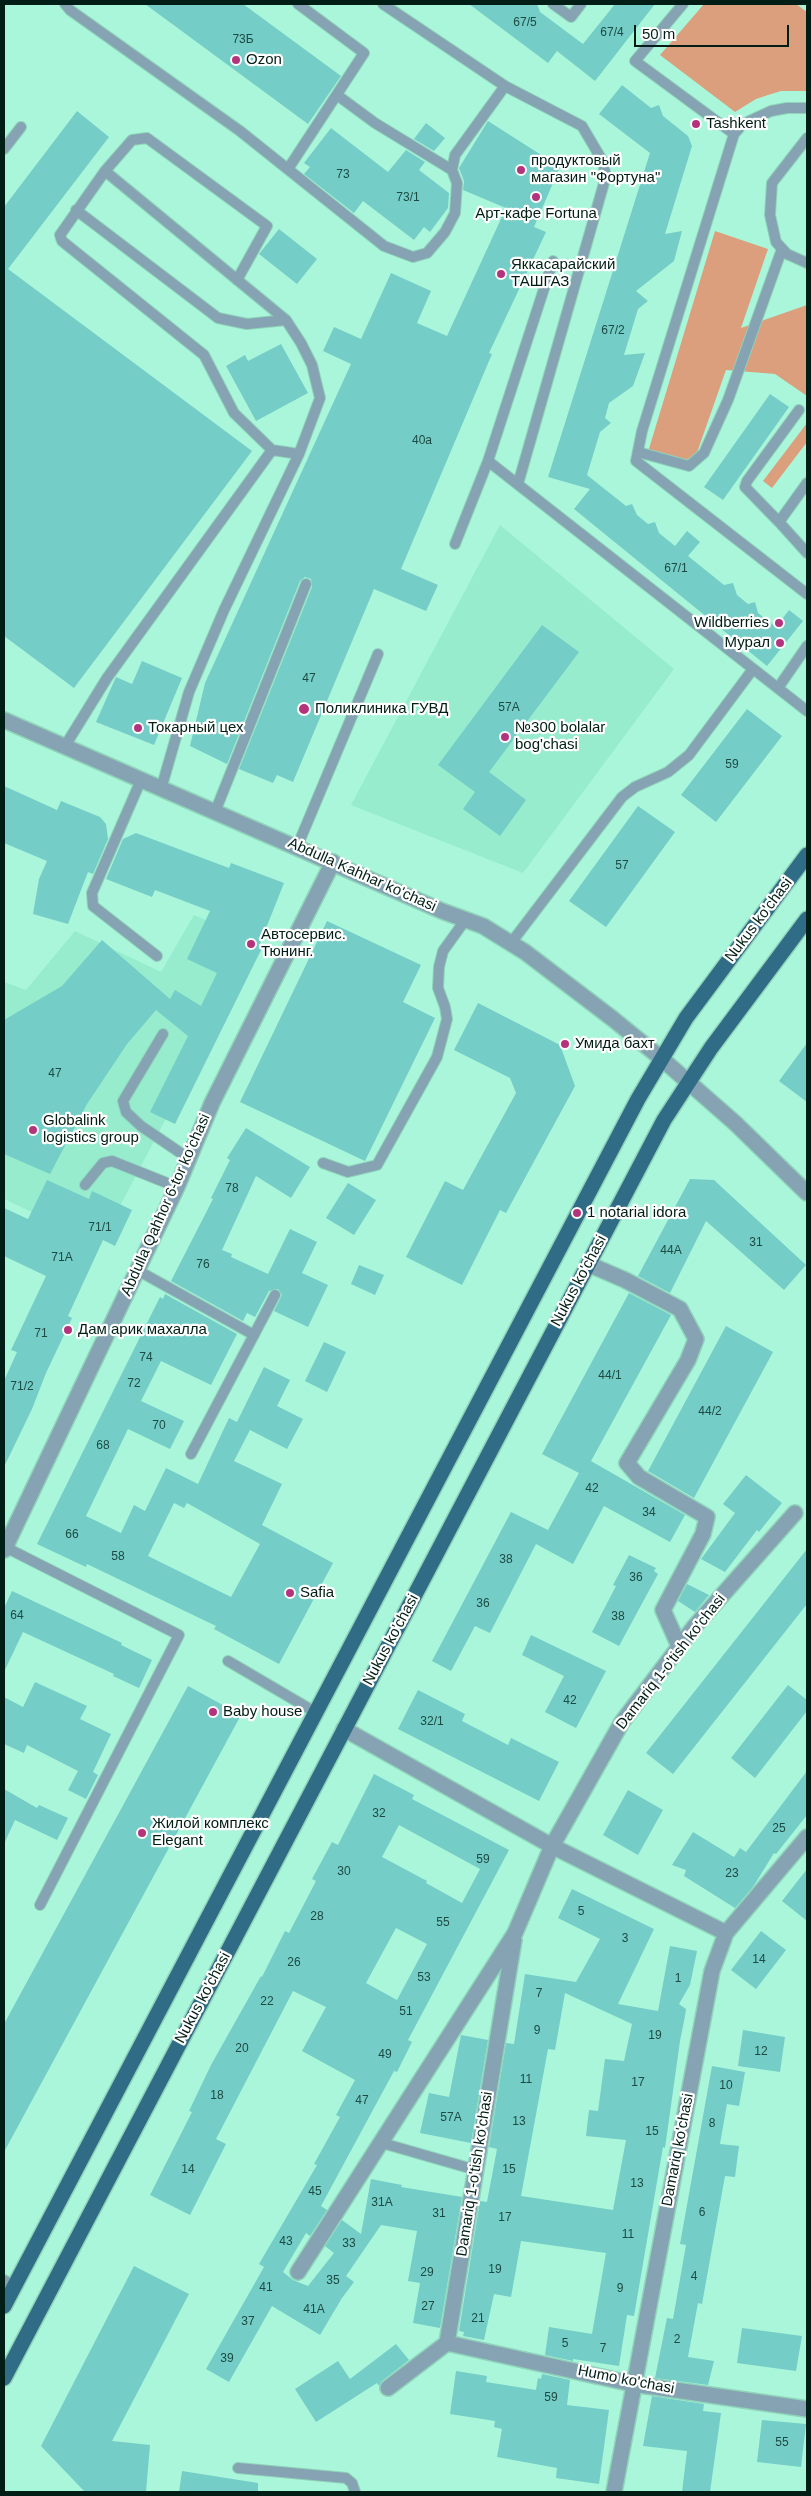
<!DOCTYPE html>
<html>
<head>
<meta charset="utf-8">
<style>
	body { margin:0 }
	#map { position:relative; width:811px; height:2496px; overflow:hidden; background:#aaf6da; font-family:Arial,sans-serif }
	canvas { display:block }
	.frame { position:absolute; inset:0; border:5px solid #001e15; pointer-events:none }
	.scale { position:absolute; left:634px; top:25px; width:155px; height:22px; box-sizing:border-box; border:2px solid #001e15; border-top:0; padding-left:6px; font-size:15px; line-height:18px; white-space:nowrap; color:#001e15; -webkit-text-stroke:4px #fff; paint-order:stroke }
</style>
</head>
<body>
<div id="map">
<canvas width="811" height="2496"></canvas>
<div class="frame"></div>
<div class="scale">50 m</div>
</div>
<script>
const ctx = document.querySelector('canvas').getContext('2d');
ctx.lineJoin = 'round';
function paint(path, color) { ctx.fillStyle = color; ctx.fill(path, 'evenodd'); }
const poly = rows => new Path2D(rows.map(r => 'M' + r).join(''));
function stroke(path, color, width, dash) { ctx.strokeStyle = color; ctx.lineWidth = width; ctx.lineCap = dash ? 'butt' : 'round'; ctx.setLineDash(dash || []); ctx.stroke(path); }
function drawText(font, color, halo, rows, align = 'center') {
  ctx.font = font + ' Arial,sans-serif'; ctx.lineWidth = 4.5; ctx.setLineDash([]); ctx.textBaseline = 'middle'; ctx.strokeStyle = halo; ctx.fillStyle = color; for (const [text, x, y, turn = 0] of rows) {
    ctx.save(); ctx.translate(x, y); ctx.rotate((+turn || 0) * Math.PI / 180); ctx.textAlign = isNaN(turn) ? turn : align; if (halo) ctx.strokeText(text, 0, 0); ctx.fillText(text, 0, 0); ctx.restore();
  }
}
const built = poly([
	[500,525,674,669,523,873,351,805],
	[194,915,258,943,100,1244,4,1199,4,982,26,990,75,931,161,972]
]);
const forest = poly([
	[704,4,796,4,807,12,807,91,781,91,768,95,756,99,735,112,660,55],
	[715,231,768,249,741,328,807,305,807,396,775,374,726,370,693,464,648,452],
	[807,423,807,442,772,488,763,481]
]);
const building = poly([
	[145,4,243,4,341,76,308,124],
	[469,4,537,4,540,12,583,44,615,4,655,4,595,81,557,51,548,63],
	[622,85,651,108,659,105,663,116,688,136,692,146,665,234,682,231,674,261,636,291,648,301,638,309,624,355,645,353,633,386,609,403,605,418,611,423,600,432,587,475,626,506,632,504,637,515,648,524,655,522,659,533,675,546,687,531,700,542,688,556,724,585,733,583,737,595,748,604,755,602,758,613,776,627,789,610,803,621,767,666,574,509,590,489,548,477,650,153,599,114],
	[77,111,109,137,8,269,252,451,74,688,4,636,4,207],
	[488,121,560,167,534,227,546,232,489,353,492,354,401,569,438,585,426,611,374,589,293,782,277,775,273,783,239,769,312,587,311,579,305,577,300,581,227,764,190,746,205,683,351,364,323,351,334,327,361,339,391,273,431,291,417,323,447,336,506,208,463,190,464,181,459,168],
	[426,123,445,138,434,151,414,139],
	[331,128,388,172,406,150,425,162,419,170,449,193,448,208,430,232,424,227,414,240,363,201,354,213,304,174,310,167,304,163],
	[279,229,317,259,297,284,259,254],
	[281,344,308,393,256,421,226,366,245,355,248,361],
	[770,394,789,407,723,500,704,487],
	[542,625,579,652,489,772,526,800,500,836,463,809,475,792,438,765],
	[142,661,182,678,154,745,96,722,116,677,132,684],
	[747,709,782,736,716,822,681,795],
	[4,786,57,810,61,801,100,817,106,824,108,839,93,874,88,872,68,924,33,914,39,879,47,861,4,843],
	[638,806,675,832,606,927,569,901],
	[136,833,229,868,231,863,284,883,259,946,262,948,175,1124,150,1112,188,1036,156,1010,127,1044,87,1104,50,1174,4,1154,4,1020,62,986,102,940,170,999,175,990,201,1006,217,973,187,959,210,911,155,890,152,897,106,879,123,839],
	[327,921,421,965,403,1002,435,1018,365,1161,240,1102],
	[478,1003,560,1045,575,1086,506,1213,500,1210,462,1285,406,1257,445,1181,463,1190,516,1093,510,1078,454,1050],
	[807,1043,807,1102,779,1081],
	[246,1128,310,1167,291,1198,256,1176,222,1250,232,1254,231,1257,268,1274,290,1229,317,1242,302,1273,328,1285,308,1327,274,1311,282,1295,278,1289,269,1291,255,1317,247,1313,243,1321,171,1281,213,1199,211,1198,230,1160,227,1158],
	[690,1179,714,1180,806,1265,784,1290,706,1221,670,1293,638,1276],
	[47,1180,89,1199,92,1191,132,1210,115,1246,103,1240,68,1316,72,1318,46,1373,32,1409,4,1467,4,1381,17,1352,11,1350,46,1276,4,1256,4,1208,28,1219],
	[348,1183,376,1200,354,1235,326,1218],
	[359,1265,384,1275,375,1295,351,1284],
	[629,1293,671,1315,591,1461,685,1515,670,1542,604,1506,573,1564,536,1544,490,1633,475,1626,451,1671,432,1661,511,1512,548,1530,579,1473,542,1454],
	[165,1294,237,1334,211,1385,161,1361,141,1401,184,1421,170,1449,128,1429,86,1516,121,1533,134,1505,145,1511,166,1468,198,1484,229,1418,237,1422,264,1367,290,1380,277,1406,303,1419,287,1449,250,1430,234,1461,282,1484,262,1525,333,1563,279,1664,214,1629,216,1626,87,1564,86,1567,37,1544,160,1297,163,1299],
	[174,1503,184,1508,187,1503,260,1544,231,1597,148,1556],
	[726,1326,773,1352,694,1498,648,1471],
	[324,1342,346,1352,327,1392,305,1381],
	[746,1475,782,1503,759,1532,757,1530,725,1572,701,1559,735,1513,723,1504],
	[807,1549,807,1604,673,1774,646,1753],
	[629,1555,656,1568,654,1571,658,1574,619,1646,592,1632,616,1586,613,1585],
	[687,1584,709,1595,695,1612,678,1601],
	[12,1591,122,1643,121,1645,152,1660,139,1688,113,1676,114,1674,23,1632,4,1672,4,1608],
	[531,1635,606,1671,576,1728,545,1712,564,1676,522,1655],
	[35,1682,87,1706,80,1719,111,1734,93,1772,98,1775,86,1799,68,1790,78,1771,27,1745,24,1753,4,1744,4,1697,23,1707],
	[788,1685,807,1700,807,1711,755,1778,731,1758],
	[188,1686,241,1715,4,2152,4,2024],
	[418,1690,465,1714,462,1721,508,1745,511,1738,559,1762,539,1801,398,1729],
	[807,1771,807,1815,776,1854,774,1853,753,1887,735,1908,684,1876,686,1870,672,1865,693,1832,734,1857,740,1848,746,1852],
	[374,1774,414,1795,412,1799,509,1850,408,2040,412,2042,397,2072,394,2071,321,2206,327,2210,310,2236,306,2233,283,2272,293,2280,308,2286,334,2253,325,2246,342,2220,361,2234,371,2179,402,2185,401,2187,462,2197,440,2328,413,2323,420,2283,408,2281,417,2231,381,2225,346,2276,354,2282,342,2298,320,2335,272,2306,229,2382,206,2369,264,2267,259,2264,317,2165,314,2164,340,2117,336,2115,355,2080,302,2051,326,2007,293,1991,216,2139,226,2144,190,2215,150,2195,192,2112,189,2111,211,2065,261,1976,262,1977,285,1931,289,1933,316,1881,312,1879,332,1842,338,1845],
	[399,1825,480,1869,462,1903,426,1883,427,1881,382,1857],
	[396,1928,427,1944,397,2000,366,1983],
	[4,1789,37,1808,39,1805,68,1818,57,1840,15,1820,4,1844],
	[628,1790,663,1810,638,1855,603,1835],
	[807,1869,807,1921,782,1901],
	[572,1889,654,1929,618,2004,658,2011,670,1946,697,1951,690,1985,679,2004,686,2009,685,2016,680,2041,665,2148,663,2147,634,2316,627,2315,619,2366,573,2359,573,2361,545,2355,549,2327,592,2334,606,2253,521,2241,511,2297,494,2294,484,2340,463,2336,464,2332,459,2331,480,2201,487,2202,497,2149,489,2147,506,2043,514,2044,525,1974,576,1982,600,1939,558,1918],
	[565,1993,632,2024,624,2061,605,2059,598,2111,589,2110,586,2136,626,2140,613,2210,521,2196,548,2049,555,2050],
	[761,1931,786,1950,756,1989,731,1970],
	[743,2030,785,2037,780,2072,738,2066],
	[461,2035,488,2040,471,2143,420,2133,429,2093,449,2097],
	[712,2066,745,2072,739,2106,727,2104,720,2144,739,2146,735,2177,725,2176,702,2304,698,2303,688,2357,714,2361,708,2385,655,2378,667,2318,673,2319,686,2245,680,2244],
	[134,2266,189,2294,112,2441,150,2445,146,2492,85,2492,41,2446],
	[742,2328,802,2336,796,2371,737,2363],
	[396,2344,409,2360,382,2381,379,2386,377,2383,316,2422,295,2389,338,2361,350,2379],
	[456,2371,487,2376,486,2382,536,2390,538,2378,541,2379,542,2374,570,2380,567,2405,609,2410,599,2484,556,2478,557,2468,497,2457,502,2429,494,2427,495,2421,450,2414],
	[652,2396,704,2404,703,2411,721,2413,710,2492,682,2492,687,2451,643,2446],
	[762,2420,806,2424,801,2467,757,2462],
	[182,2471,258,2483,258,2492,179,2492]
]);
const service = poly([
	[65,4,70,10,240,131,384,246,413,257,427,253,445,232,455,213,457,183,452,170,455,155,505,86],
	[383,4,505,86,582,126,602,160,606,176,518,484],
	[553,4,571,17,581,4],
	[683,4,635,61,734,134,743,124,771,111,787,108,807,108],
	[337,95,375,123,452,170],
	[734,134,642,431,636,461,807,594],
	[807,138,772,183,770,215,776,242,787,254,807,263],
	[4,149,21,127],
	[288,169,364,53,298,4],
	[105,171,286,320,301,343,312,365,320,398,299,454],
	[76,210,218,318,247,324,286,320],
	[638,452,689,466,704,453,728,400,782,249],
	[488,461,807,711],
	[807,483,779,522,807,553],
	[779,522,745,487,747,481,799,410],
	[455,544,488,461,553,261],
	[778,688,807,646],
	[65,746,107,678,272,450,234,413,204,355,62,241,60,235,105,171,132,140,147,138,267,226,237,280],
	[141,780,92,893,93,906,157,956],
	[161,789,189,692,224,610,299,454,272,450],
	[215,812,306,584],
	[297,847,378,654],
	[511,943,622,797,635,787,668,772,689,755,753,669],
	[163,1034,123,1101,126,1112,141,1126,188,1158],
	[323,1163,348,1172,377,1165,437,1057,447,1019,445,1007,438,988,439,967,443,951,466,919],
	[85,1185,103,1163,112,1161,177,1187],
	[137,1270,254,1335],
	[191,1454,275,1295],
	[5,1547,179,1635,40,1905],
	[228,1661,315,1712],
	[382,2143,476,2170],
	[4,2280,14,2286],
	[238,2468,346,2478,352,2483,355,2492]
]);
const minor = poly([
	[662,1059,735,1123,807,1193],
	[588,1264,625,1280,680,1309,696,1339,688,1360,627,1463,639,1477,707,1517,703,1534,663,1610,679,1646],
	[4,1550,177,1187,212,1103,333,862],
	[344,1729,552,1846,726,1933],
	[298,2272,515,1933,552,1846,622,1722,694,1627,795,1513],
	[447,2343,633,2384,807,2409],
	[388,2388,447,2343,514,1940],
	[614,2492,712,1971,726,1933,807,1837]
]);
const tertiary = poly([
	[4,720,442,911,483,926,525,952,613,1019,662,1059]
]);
const primary = poly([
	[4,2306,638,1099,686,1018,807,855],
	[4,2378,664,1120,711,1048,807,919]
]);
const markers = [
	[236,60,5,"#b4337d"],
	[696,124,5,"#b4337d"],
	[521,170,5,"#b4337d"],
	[536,197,5,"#b4337d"],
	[501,274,5,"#b4337d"],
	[779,623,5,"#b4337d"],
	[780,643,5,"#b4337d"],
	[304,709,6,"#b4337d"],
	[138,728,5,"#b4337d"],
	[505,737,5,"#b4337d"],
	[251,944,5,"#b4337d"],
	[565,1044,5,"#b4337d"],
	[33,1130,5,"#b4337d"],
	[577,1213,5,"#b4337d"],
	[68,1330,5,"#b4337d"],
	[290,1593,5,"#b4337d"],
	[213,1712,5,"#b4337d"],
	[142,1833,5,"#b4337d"]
];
const numberNames = [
	["67/5",525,23],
	["67/4",612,33],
	["73Б",243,40],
	["73",343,175],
	["73/1",408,198],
	["67/2",613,331],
	["40а",422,441],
	["67/1",676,569],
	["47",309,679],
	["57A",509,708],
	["59",732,765],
	["57",622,866],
	["47",55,1074],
	["78",232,1189],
	["71/1",100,1228],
	["31",756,1243],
	["44А",671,1251],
	["71A",62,1258],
	["76",203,1265],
	["71",41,1334],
	["74",146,1358],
	["44/1",610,1376],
	["72",134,1384],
	["71/2",22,1387],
	["44/2",710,1412],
	["70",159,1426],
	["68",103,1446],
	["42",592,1489],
	["34",649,1513],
	["66",72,1535],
	["58",118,1557],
	["38",506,1560],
	["36",636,1578],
	["36",483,1604],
	["64",17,1616],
	["38",618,1617],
	["42",570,1701],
	["32/1",432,1722],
	["32",379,1814],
	["25",779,1829],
	["59",483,1860],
	["30",344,1872],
	["23",732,1874],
	["5",581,1912],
	["28",317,1917],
	["55",443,1923],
	["3",625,1939],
	["14",759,1960],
	["26",294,1963],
	["53",424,1978],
	["1",678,1979],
	["7",539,1994],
	["22",267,2002],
	["51",406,2012],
	["9",537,2031],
	["19",655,2036],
	["20",242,2049],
	["12",761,2052],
	["49",385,2055],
	["11",526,2080],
	["17",638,2083],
	["10",726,2086],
	["18",217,2096],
	["47",362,2101],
	["57A",451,2118],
	["13",519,2122],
	["8",712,2124],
	["15",652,2132],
	["14",188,2170],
	["15",509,2170],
	["13",637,2184],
	["45",315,2192],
	["31A",382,2203],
	["6",702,2213],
	["31",439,2214],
	["17",505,2218],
	["11",628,2235],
	["43",286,2242],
	["33",349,2244],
	["19",495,2270],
	["29",427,2273],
	["4",694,2277],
	["35",333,2281],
	["41",266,2288],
	["9",620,2289],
	["27",428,2307],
	["41A",314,2310],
	["21",478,2319],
	["37",248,2322],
	["2",677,2340],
	["5",565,2344],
	["7",603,2349],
	["39",227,2359],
	["59",551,2398],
	["55",782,2443]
];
const poiNames = [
	["Ozon",246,60],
	["Tashkent",706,124],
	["продуктовый",531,161],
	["магазин \"Фортуна\"",531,178],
	["Арт-кафе Fortuna",536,214,"center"],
	["Яккасарайский",511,265],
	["ТАШГАЗ",511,282],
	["Wildberries",769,623,"right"],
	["Мурал",770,643,"right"],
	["Поликлиника ГУВД",315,709],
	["Токарный цех",148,728],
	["№300 bolalar",515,728],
	["bog'chasi",515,745],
	["Автосервис.",261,935],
	["Тюнинг.",261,952],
	["Умида бахт",575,1044],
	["Globalink",43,1121],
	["logistics group",43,1138],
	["1 notarial idora",587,1213],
	["Дам арик махалла",78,1330],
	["Safia",300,1593],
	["Baby house",223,1712],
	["Жилой комплекс",152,1824],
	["Elegant",152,1841]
];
const streetNames = [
	["Abdulla Kahhar ko'chasi",362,875,24],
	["Nukus ko'chasi",759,920,-53],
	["Abdulla Qahhor 6-tor koʻchasi",166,1205,-66],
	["Nukus ko'chasi",579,1281,-62],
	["Nukus ko'chasi",391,1640,-62],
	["Damariq 1-o'tish ko'chasi",671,1662,-52],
	["Nukus ko'chasi",203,1998,-62],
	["Damariq ko'chasi",678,2150,-79],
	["Damariq 1-o'tish ko'chasi",475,2174,-81],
	["Humo ko'chasi",626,2380,11]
];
paint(built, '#96eccd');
paint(forest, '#dc9f7d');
paint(building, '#74cdc7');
stroke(service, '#8fd3ba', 12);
stroke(minor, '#8fd3ba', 18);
stroke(tertiary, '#8fd3ba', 18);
stroke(primary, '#8fd3ba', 18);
stroke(service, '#85a3b2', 10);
stroke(minor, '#85a3b2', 15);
stroke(tertiary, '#85a3b2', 15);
stroke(primary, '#316c86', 15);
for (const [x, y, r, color] of markers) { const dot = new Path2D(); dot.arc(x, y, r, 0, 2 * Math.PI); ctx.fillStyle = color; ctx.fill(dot); stroke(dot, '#fff', 2); }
drawText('12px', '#1d4a42', null, numberNames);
drawText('15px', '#001e15', '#fff', poiNames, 'left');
drawText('15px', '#001e15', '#fff', streetNames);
</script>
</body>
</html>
